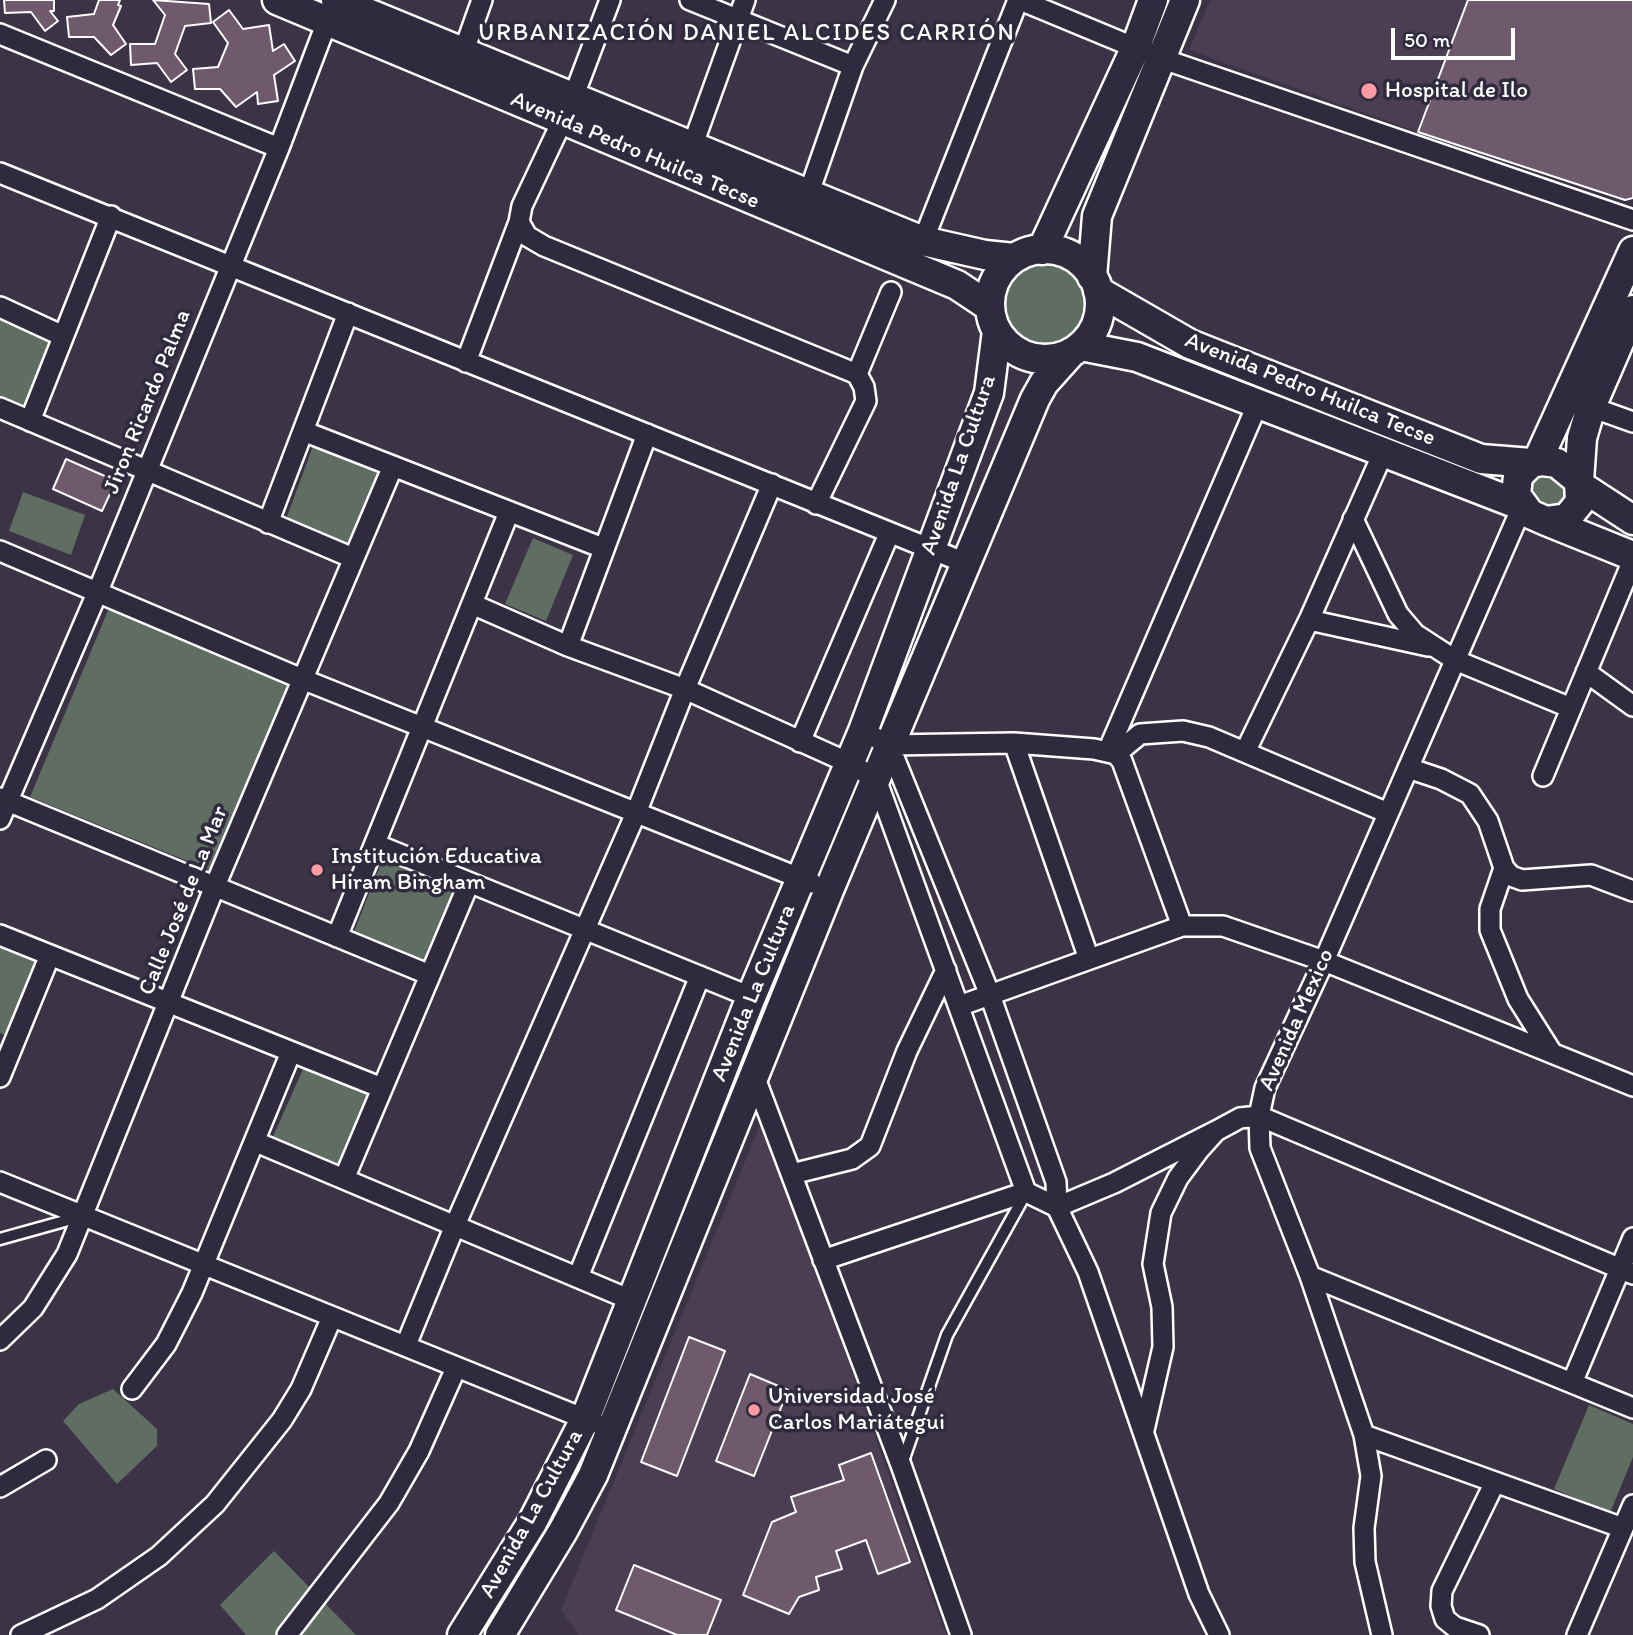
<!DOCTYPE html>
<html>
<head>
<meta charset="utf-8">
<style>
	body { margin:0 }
	#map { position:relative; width:1633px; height:1635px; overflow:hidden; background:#3c3347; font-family:Itim,sans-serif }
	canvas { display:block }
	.scale { position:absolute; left:1391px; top:28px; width:124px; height:32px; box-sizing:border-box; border:4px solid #fff; border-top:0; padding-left:9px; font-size:21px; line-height:24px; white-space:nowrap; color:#fff; -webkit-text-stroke:5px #2f2a3d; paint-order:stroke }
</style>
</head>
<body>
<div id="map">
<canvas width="1633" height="1635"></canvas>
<div class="scale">50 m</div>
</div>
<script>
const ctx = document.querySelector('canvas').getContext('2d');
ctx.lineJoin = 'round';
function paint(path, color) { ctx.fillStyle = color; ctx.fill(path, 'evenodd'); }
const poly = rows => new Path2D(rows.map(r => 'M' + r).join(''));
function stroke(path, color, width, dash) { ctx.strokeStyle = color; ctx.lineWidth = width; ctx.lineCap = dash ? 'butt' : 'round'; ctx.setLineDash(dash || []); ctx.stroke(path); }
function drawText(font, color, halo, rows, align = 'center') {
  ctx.font = font + ' Itim,sans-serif'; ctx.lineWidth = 7; ctx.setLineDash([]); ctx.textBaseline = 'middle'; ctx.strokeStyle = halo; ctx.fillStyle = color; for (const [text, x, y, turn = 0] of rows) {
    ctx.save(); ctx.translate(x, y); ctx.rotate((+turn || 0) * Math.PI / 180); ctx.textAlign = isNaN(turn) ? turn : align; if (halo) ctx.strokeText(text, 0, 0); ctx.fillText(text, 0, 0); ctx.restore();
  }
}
const built = poly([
	[1210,0,1468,0,1418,132,1189,50],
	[762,1120,946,1635,579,1635,561,1610]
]);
const green = poly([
	'1003 304a43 43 0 1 1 86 0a43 43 0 1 1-86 0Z',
	[0,317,58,344,30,414,0,400],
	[313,446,389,475,357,551,285,522],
	[1550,472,1576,491,1557,512,1531,505,1526,477],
	[23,492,85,515,71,555,9,531],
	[533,538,573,555,546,621,505,604],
	[109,608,296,687,217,873,30,797],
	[383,858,466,892,431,969,352,937],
	[0,944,47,964,15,1039,0,1033],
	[304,1067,378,1097,347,1174,271,1141],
	[113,1389,157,1429,157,1446,117,1484,63,1421,79,1404],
	[1589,1405,1633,1424,1633,1457,1610,1513,1554,1489],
	[274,1551,356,1635,246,1635,220,1605]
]);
const building = poly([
	[4,0,54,0,54,11,50,11,58,21,45,31,31,12,5,13,4,0],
	[99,0,120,0,118,5,121,6,113,25,126,44,111,55,94,37,69,37,67,17,94,14,99,0],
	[153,0,209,4,211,23,185,26,175,54,187,70,171,82,157,63,131,65,130,44,155,44,165,15,153,0],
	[1468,0,1633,0,1633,198,1625,200,1418,132,1468,0],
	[229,10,243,29,269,25,273,51,284,44,295,61,274,75,278,101,258,104,257,92,236,107,220,89,195,89,193,69,218,67,228,43,213,22,229,10],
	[66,459,116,481,102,511,53,489,66,459],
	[689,1337,725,1351,677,1476,641,1462,689,1337],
	[750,1374,788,1390,754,1476,716,1461,750,1374],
	[871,1453,910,1562,878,1574,866,1540,836,1551,842,1569,816,1577,819,1590,799,1597,789,1614,743,1595,772,1522,796,1512,791,1497,844,1480,839,1465,871,1453],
	[634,1565,721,1600,707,1635,677,1635,616,1610,634,1565]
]);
const lane = poly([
	[0,1239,79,1217],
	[903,1461,947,1335,1026,1193]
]);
const street = poly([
	[610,0,573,98,522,206,519,222,527,236,544,246,857,374,864,387,866,401,816,504],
	[690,0,853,66],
	[1020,0,1160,58,1633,220],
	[0,34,279,148],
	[463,53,482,0],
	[692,147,745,0],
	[0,173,968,564],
	[805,204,853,66,885,0],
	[923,241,1018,0],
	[0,307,63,336],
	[466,362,519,222],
	[857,374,891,292],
	[1591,407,1633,422],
	[0,408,353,558],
	[30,421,111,216],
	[303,431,603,548],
	[1353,519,1398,614,1415,634,1455,660,1571,708],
	[268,523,348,313],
	[0,551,302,679,812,883],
	[472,604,568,646,685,689,849,763,876,779,1026,1192,1057,1207,1114,1183,1216,1131],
	[1309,620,1428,646],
	[568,646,647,434],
	[1586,672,1633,706],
	[863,731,889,745,1014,743,1094,749,1116,754,1122,761,1182,926],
	[800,742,889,534],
	[1014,743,1089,959],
	[889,745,990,995,1056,1182,1057,1207,1088,1272,1199,1594,1219,1635],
	[1108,751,1258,403],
	[1245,752,1309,620,1383,453],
	[1116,754,1140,734,1183,731,1209,737,1388,813],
	[1408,768,1441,779,1470,794,1488,821,1504,868,1511,876,1522,880,1591,875,1633,891],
	[1543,776,1633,560],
	[0,798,430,975],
	[0,819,98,591,279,148,331,11],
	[375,844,751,997],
	[1504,868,1490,909,1490,930,1518,999,1552,1053],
	[0,935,382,1088],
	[337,937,509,512],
	[959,1006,1182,926,1223,926,1324,961,1633,1086],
	[0,1077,50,955],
	[755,1078,901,1465,961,1635],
	[256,1142,631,1300],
	[792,1174,852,1159,870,1146,907,1051,946,970],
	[344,1179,469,883],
	[0,1182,595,1423],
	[823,1260,1026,1192],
	[1310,1276,1633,1408],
	[578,1277,700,976],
	[0,1340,33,1308,67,1254,215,886,393,466],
	[406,1345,456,1223,636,813,685,689,772,484],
	[1572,1383,1633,1238],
	[132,1389,166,1344,192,1293,291,1052],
	[1144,1430,1163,1347,1162,1307,1153,1264,1161,1213,1178,1178,1198,1151,1216,1131,1240,1118,1259,1116,1633,1274],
	[1364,1435,1623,1528],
	[0,1487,46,1460],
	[21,1635,97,1599,159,1556,215,1504,282,1420,301,1389,332,1317],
	[287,1635,389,1503,419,1451,456,1368],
	[1382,1635,1365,1562,1364,1528,1371,1476,1364,1435,1310,1276,1260,1148,1259,1116,1265,1088,1324,961,1522,507],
	[1479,1635,1455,1627,1445,1619,1441,1606,1442,1591,1495,1482],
	[1577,1635,1633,1505]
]);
const secondary = poly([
	[277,0,957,285,990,307],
	[336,0,923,241,985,255,1014,258],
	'990 304a55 55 0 1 1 110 0a55 55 0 1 1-110 0Z',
	[1042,250,1135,49,1153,0],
	[1092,277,1097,216,1185,0],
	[1098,291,1190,344,1481,459,1531,463],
	[1081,346,1137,357,1520,505],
	[1542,461,1557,463,1579,481,1580,502,1567,518,1546,521,1530,514,1516,495,1518,476,1531,463,1542,461],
	[1537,462,1633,251],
	[1579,481,1582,438,1591,407,1633,310],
	[1581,486,1633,520],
	[1546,521,1633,556],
	[462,1635,533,1521,585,1419,751,997,863,731,989,393,997,331],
	[500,1635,563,1531,593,1475,829,890,1035,399,1044,383,1070,354]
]);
const markers = [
	[1369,91,9,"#ff9aa2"],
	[317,870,7,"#ff9aa2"],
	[754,1410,7,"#ff9aa2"]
];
const poiNames = [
	["Hospital de Ilo",1385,91],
	["Institución Educativa",331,857],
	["Hiram Bingham",331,883],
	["Universidad José",768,1397],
	["Carlos Mariátegui",768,1423]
];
const streetNames = [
	["Avenida Pedro Huilca Tecse",635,151,23],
	["Avenida Pedro Huilca Tecse",1310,390,22],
	["Jiron Ricardo Palma",148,402,-68],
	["Avenida La Cultura",959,465,-71],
	["Calle José de La Mar",184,901,-68],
	["Avenida La Cultura",754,993,-68],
	["Avenida Mexico",1297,1020,-66],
	["Avenida La Cultura",532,1514,-61]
];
const neighbourhoodNames = [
	["URBANIZACIÓN DANIEL ALCIDES CARRIÓN",747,34]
];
paint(built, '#4b3e52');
paint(green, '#5f6d62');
paint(building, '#6f596d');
stroke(building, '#fff', 2);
stroke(lane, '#fff', 15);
stroke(street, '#fff', 24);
stroke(secondary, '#fff', 33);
stroke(lane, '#2f2a3d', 10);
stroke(street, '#2f2a3d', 19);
stroke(secondary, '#2f2a3d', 28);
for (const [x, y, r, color] of markers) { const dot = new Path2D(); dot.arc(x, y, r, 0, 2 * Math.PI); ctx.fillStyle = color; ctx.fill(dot); stroke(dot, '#2f2a3d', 2.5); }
drawText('23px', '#fff', '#2f2a3d', poiNames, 'left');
drawText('23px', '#fff', '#2f2a3d', streetNames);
ctx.letterSpacing = '2px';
drawText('24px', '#fff', '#2f2a3d', neighbourhoodNames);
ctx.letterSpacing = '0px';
</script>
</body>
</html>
